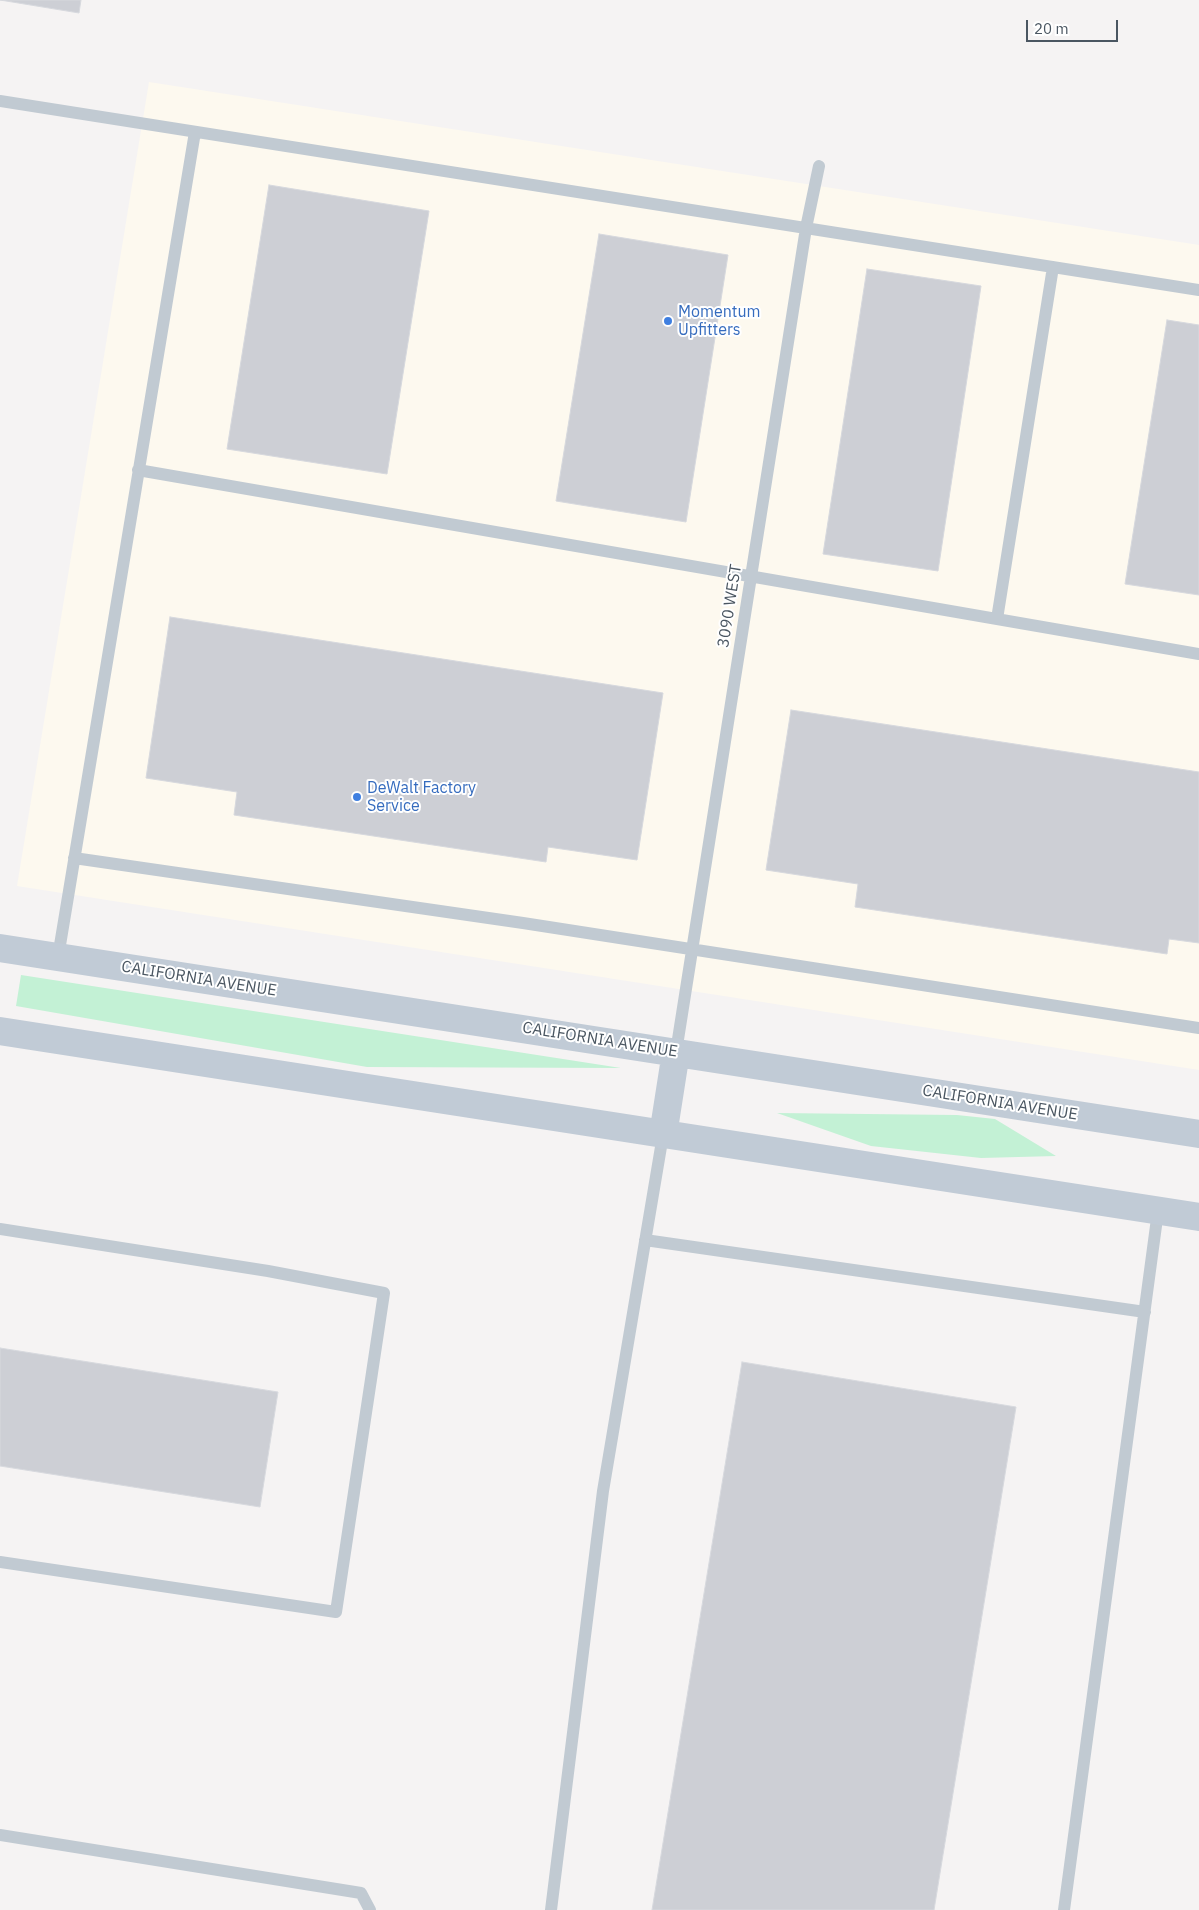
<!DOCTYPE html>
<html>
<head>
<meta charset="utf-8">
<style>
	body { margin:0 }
	#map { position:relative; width:1199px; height:1910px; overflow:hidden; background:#f5f3f3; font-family:"IBM Plex Sans",sans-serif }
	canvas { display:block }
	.scale { position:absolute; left:1026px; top:20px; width:92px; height:22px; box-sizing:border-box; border:2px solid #4a5661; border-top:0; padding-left:6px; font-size:15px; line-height:18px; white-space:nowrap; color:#4a5661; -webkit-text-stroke:4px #fff; paint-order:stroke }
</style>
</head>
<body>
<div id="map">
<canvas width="1199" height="1910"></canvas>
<div class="scale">20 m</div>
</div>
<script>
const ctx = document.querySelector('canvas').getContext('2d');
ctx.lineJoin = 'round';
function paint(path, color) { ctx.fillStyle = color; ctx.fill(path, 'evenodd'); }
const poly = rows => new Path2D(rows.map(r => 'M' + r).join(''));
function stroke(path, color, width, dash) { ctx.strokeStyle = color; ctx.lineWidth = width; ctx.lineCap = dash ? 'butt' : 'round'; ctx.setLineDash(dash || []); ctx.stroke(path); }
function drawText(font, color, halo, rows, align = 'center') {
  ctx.font = font + ' "IBM Plex Sans",sans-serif'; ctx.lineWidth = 4; ctx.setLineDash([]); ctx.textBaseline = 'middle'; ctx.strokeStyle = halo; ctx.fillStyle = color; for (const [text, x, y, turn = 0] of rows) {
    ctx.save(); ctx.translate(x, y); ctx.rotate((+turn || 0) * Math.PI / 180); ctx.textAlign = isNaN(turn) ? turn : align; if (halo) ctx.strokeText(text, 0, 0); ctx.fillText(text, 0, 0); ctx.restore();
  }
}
const commercial = poly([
	[149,82,1199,245,1199,1070,17,886]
]);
const green = poly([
	[21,975,621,1068,367,1067,16,1006],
	[777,1113,957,1115,995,1119,1056,1156,981,1158,871,1146]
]);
const building = poly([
	[0,0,81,0,79,13,0,0],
	[269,185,429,211,387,474,227,449,269,185],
	[599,234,728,255,686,522,556,501,599,234],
	[867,269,981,286,938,571,823,554,867,269],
	[1167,320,1199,325,1199,595,1125,584,1167,320],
	[170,617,663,693,637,860,548,847,546,862,234,815,237,792,146,778,170,617],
	[791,710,1199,772,1199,943,1169,939,1167,954,855,907,858,884,766,870,791,710],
	[0,1348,278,1392,260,1507,0,1466,0,1348],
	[742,1362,1016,1407,934,1910,652,1910,742,1362]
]);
const service = poly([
	[0,101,1199,290],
	[138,470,1199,654],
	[997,619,1053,267],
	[74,858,523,923,1199,1028],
	[58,957,195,132],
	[676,1052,806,228,819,166],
	[0,1229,268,1271,384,1293,336,1612,0,1562],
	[645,1240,1145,1312],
	[0,1835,361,1893,370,1910],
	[551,1910,603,1491,663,1135],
	[1064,1910,1158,1211]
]);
const secondary = poly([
	[0,948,1199,1134],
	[0,1031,1199,1217],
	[663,1135,676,1052]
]);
const markers = [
	[668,321,5,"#3f7fe0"],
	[357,797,5,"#3f7fe0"]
];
const shopNames = [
	["Momentum",678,312],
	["Upfitters",678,330],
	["DeWalt Factory",367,788],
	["Service",367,806]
];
const streetNames = [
	["3090 WEST",730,606,-81],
	["CALIFORNIA AVENUE",199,979,9],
	["CALIFORNIA AVENUE",600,1040,9],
	["CALIFORNIA AVENUE",1000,1103,9]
];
paint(commercial, '#fdf9ef');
paint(green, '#c3f1d5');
paint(building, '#cdcfd5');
stroke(building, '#d7d9de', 1);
stroke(service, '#c1cad2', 12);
stroke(secondary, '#c1cbd6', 28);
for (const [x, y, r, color] of markers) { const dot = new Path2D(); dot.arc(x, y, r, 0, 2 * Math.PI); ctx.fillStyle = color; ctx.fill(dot); stroke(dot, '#fff', 2); }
drawText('16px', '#366cbe', '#fff', shopNames, 'left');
drawText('16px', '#4a5661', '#fff', streetNames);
</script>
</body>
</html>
